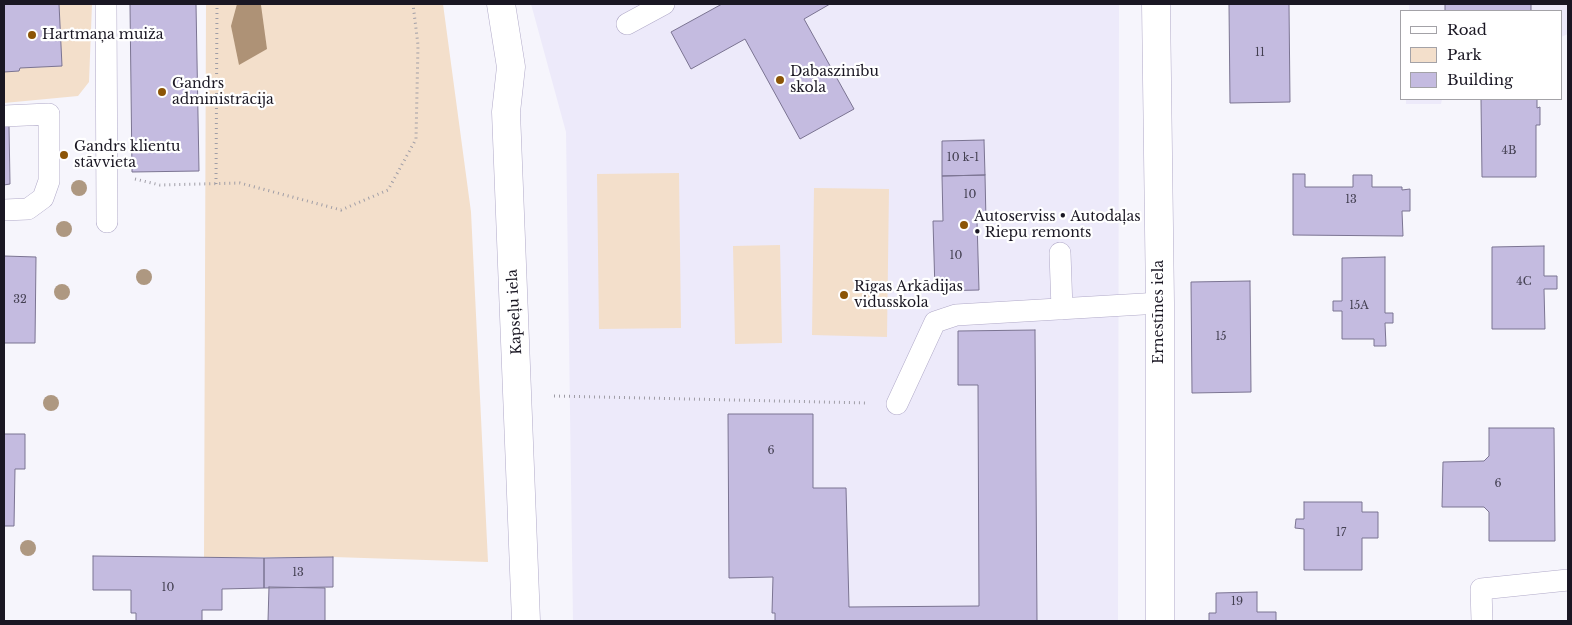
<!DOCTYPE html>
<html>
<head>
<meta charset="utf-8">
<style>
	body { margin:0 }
	#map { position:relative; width:1572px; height:625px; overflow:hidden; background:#f6f5fc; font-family:"Libre Baskerville",serif }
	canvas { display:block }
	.frame { position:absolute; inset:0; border:5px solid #1a1723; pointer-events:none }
	.legend { position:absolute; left:1400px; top:10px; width:162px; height:90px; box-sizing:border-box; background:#fff; border:1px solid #a3a2a7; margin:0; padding:6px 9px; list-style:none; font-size:15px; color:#1a1723 }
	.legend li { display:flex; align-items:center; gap:10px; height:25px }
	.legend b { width:25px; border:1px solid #a3a2a7 }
</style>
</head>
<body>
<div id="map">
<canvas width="1572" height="625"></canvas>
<div class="frame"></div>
<ul class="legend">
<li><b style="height:6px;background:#fff"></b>Road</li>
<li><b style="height:14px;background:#f3dfcb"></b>Park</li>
<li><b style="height:14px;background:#c4bbe0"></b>Building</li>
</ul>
</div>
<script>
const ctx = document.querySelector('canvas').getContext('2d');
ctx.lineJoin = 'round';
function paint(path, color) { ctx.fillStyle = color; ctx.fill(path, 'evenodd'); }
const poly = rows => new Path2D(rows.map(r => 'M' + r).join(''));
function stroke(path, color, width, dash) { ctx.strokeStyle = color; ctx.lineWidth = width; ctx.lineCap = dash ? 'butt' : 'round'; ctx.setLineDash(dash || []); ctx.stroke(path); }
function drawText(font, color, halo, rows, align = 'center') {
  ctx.font = font + ' "Libre Baskerville",serif'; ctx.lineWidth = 4.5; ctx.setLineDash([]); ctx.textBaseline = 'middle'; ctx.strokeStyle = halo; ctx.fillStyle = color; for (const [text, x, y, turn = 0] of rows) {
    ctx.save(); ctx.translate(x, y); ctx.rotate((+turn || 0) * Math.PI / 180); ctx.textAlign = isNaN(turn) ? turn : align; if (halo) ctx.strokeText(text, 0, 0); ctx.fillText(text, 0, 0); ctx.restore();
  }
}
const built = poly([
	[531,4,1119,4,1118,621,573,621,566,132],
	[1409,4,1568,4,1568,34,1561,37,1561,11,1409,11],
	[1406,99,1442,99,1441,104,1406,104]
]);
const green = poly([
	[4,4,92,4,89,82,78,96,4,103],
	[206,4,443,4,471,212,488,562,333,557,204,557],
	[679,173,681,328,599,329,597,174],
	[814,188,889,189,887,337,812,335],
	[780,245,782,343,735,344,733,246]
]);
const water = poly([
	[237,4,261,5,267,49,239,65,231,26]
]);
const building = poly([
	[4,4,59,4,62,66,20,68,19,71,4,72,4,4],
	[130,4,196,4,199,171,132,172,130,4],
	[722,4,830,4,804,19,854,109,800,139,745,39,691,69,671,32,722,4],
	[1229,4,1289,4,1290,102,1230,103,1229,4],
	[1445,4,1531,4,1531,11,1445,11,1445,4],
	[1481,99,1537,99,1537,108,1540,107,1540,125,1536,125,1536,177,1482,177,1481,99],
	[4,125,9,125,10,184,4,185,4,125],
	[984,140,985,175,942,176,942,141,984,140],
	[1293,174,1305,174,1305,187,1353,187,1353,175,1372,175,1372,187,1402,187,1402,190,1410,189,1410,211,1402,211,1403,236,1293,235,1293,174],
	[985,175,986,221,977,221,979,290,935,291,933,221,943,221,942,176,985,175],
	[1544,246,1544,276,1557,276,1557,289,1544,289,1545,329,1492,329,1492,247,1544,246],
	[4,256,36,257,35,343,4,343,4,256],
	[1385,257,1385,313,1393,313,1393,323,1385,323,1386,346,1374,346,1374,339,1342,339,1342,311,1333,311,1333,301,1342,301,1342,258,1385,257],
	[1250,281,1251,392,1192,393,1191,282,1250,281],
	[1035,330,1037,621,775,621,775,613,772,613,773,577,729,578,728,414,813,414,813,488,846,488,849,607,979,606,978,385,958,385,958,331,1035,330],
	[1489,428,1554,428,1555,541,1489,541,1489,512,1484,507,1442,507,1443,462,1484,461,1489,456,1489,428],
	[4,434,25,434,25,469,15,469,14,526,4,526,4,434],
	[1304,502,1362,502,1362,512,1378,512,1378,538,1362,538,1362,570,1304,570,1304,529,1295,528,1296,519,1304,519,1304,502],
	[93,556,264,558,264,588,222,589,222,610,202,610,202,621,136,621,136,613,131,613,131,590,93,590,93,556],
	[333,557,333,587,264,588,264,558,333,557],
	[269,587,325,588,325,621,268,621,269,587],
	[1257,592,1257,612,1276,612,1276,621,1209,621,1209,613,1216,613,1216,593,1257,592]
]);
const path = poly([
	[135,179,160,185,240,183,341,210,388,190,416,139,418,45,413,4],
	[216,184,217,4],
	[554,396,868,403]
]);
const service = poly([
	[106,4,107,222],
	[627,24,664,4],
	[4,116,49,114,49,181,43,198,28,209,4,210],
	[1060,253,1062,309],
	[897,404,935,322,956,315,1160,303],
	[1482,621,1481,589,1568,580]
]);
const minor = poly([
	[501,4,511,67,506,112,526,621],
	[1156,4,1160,303,1160,621]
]);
const trees = [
	[79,188],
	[64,229],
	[144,277],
	[62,292],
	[51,403],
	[28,548]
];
const markers = [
	[32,35,5,"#8c5507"],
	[780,80,5,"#8c5507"],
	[162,92,5,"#8c5507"],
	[64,155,5,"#8c5507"],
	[964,225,5,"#8c5507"],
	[844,295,5,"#8c5507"]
];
const numberNames = [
	["11",1260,53],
	["4B",1509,151],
	["10 k-1",963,158],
	["10",970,195],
	["13",1351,200],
	["10",956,256],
	["4C",1524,282],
	["32",20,300],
	["15A",1359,306],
	["15",1221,337],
	["6",771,451],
	["6",1498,484],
	["17",1341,533],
	["13",298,573],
	["10",168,588],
	["19",1237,602]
];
const poiNames = [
	["Hartmaņa muiža",42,35],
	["Dabaszinību",790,72],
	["skola",790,88],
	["Gandrs",172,84],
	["administrācija",172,100],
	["Gandrs klientu",74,147],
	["stāvvieta",74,163],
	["Autoserviss • Autodaļas",974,217],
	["• Riepu remonts",974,233],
	["Rīgas Arkādijas",854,287],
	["vidusskola",854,303]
];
const streetNames = [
	["Kapseļu iela",515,312,-93],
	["Ernestīnes iela",1159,312,-90]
];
paint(built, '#edeafa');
paint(green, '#f3dfcb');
paint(water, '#ae9276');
paint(building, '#c4bbe0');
stroke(building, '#7b7492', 1);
stroke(service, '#b0a9c8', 22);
stroke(minor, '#b0a9c8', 29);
stroke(path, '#9f9da6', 3, [1, 4]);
stroke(service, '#fff', 21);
stroke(minor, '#fff', 28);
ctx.fillStyle = '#ae9881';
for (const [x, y] of trees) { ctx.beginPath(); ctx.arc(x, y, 8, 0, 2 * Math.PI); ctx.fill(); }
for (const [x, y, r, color] of markers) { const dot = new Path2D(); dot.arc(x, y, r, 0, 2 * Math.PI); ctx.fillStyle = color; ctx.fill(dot); stroke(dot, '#fff', 2); }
drawText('11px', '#444052', null, numberNames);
drawText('14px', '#1a1723', '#fff', poiNames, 'left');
drawText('14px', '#1a1723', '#fff', streetNames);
</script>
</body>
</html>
